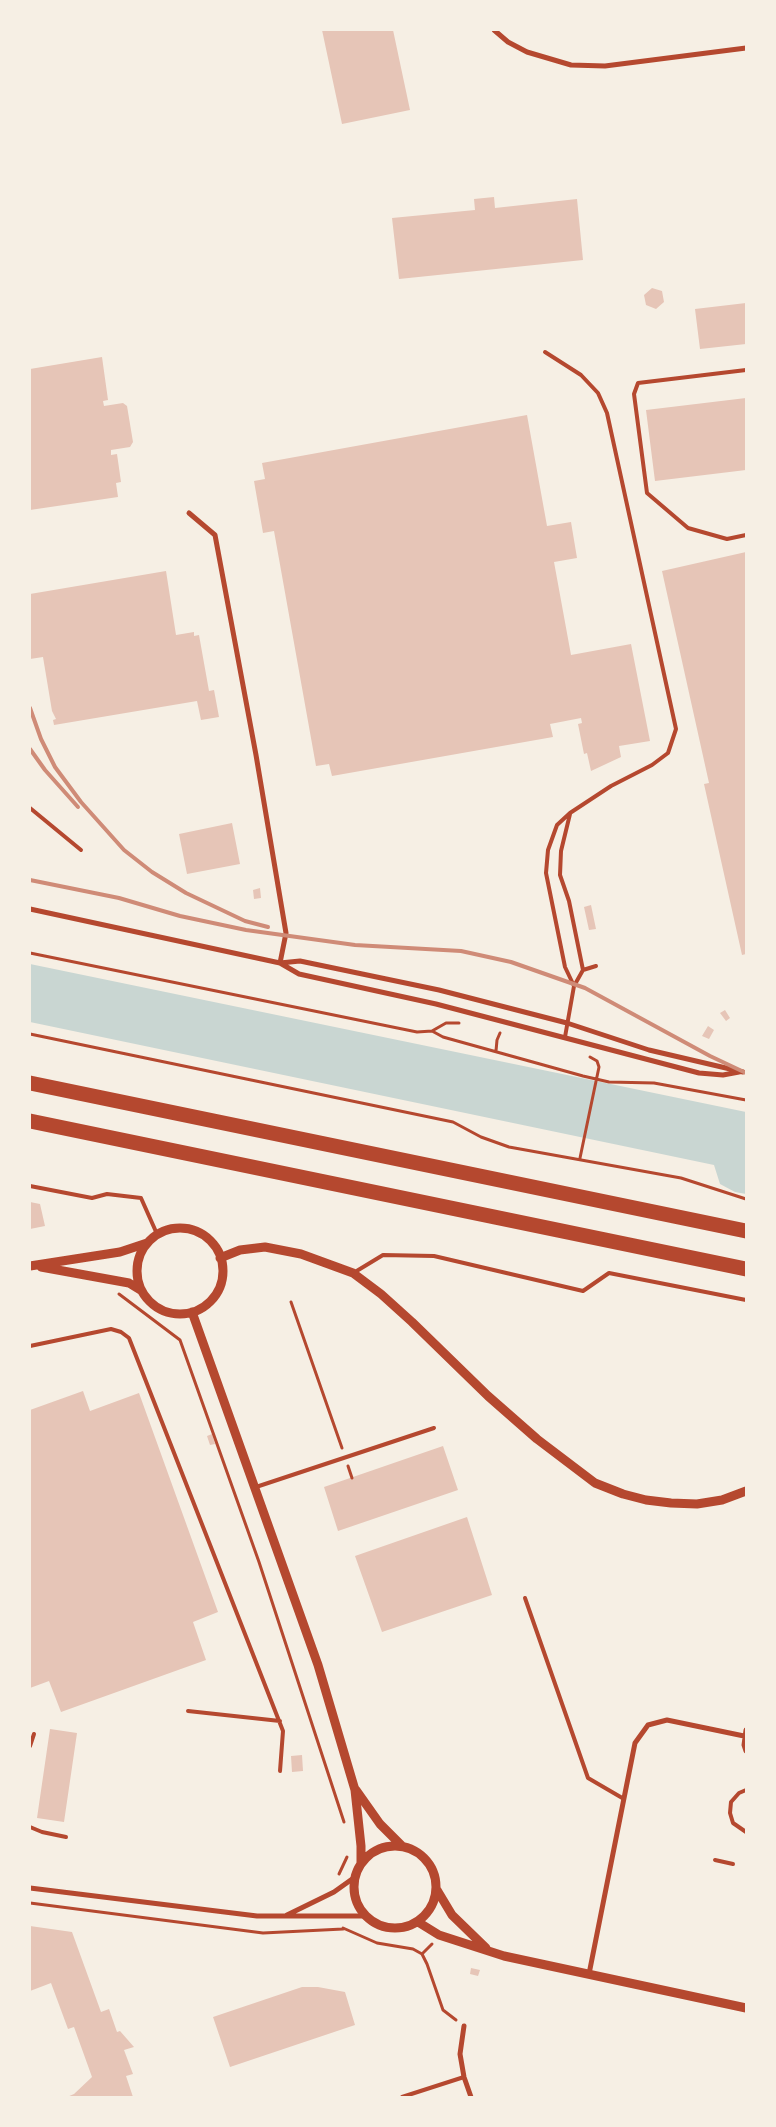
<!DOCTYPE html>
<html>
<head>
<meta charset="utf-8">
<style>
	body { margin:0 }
	#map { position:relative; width:776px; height:2127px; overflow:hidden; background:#f6efe4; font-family:"Roboto Serif",serif }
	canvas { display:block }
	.frame { position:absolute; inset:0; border:31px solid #f6efe4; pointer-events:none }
</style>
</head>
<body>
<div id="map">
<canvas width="776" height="2127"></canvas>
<div class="frame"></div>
</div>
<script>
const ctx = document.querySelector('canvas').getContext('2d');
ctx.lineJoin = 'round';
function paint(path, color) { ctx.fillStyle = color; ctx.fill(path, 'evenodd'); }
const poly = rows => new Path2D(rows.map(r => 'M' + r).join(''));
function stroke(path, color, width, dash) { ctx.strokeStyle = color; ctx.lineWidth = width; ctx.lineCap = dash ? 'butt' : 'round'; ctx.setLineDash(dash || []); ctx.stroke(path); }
const water = poly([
	[30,964,746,1112,746,1194,735,1192,720,1184,714,1165,30,1022]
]);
const building = poly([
	[322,30,393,30,410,110,342,124],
	[494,197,495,208,577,199,583,260,399,279,392,218,475,210,474,199],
	[652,288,662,291,664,302,656,309,646,305,644,295],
	[746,303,746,344,700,349,695,309],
	[102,357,108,400,103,401,104,406,123,403,127,406,133,442,130,447,111,450,111,455,117,454,121,482,116,483,118,497,30,510,30,369],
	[746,398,746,470,655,481,646,410],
	[527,415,547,526,571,522,577,558,554,562,571,655,631,644,650,741,619,746,621,757,591,771,587,753,584,754,578,724,582,723,581,718,550,724,553,737,332,776,329,764,316,766,274,531,263,533,254,481,265,479,262,463],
	[746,552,746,954,742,955,704,784,709,783,662,571],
	[166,571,176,635,194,632,194,636,199,635,209,691,214,690,219,717,201,720,197,701,54,725,53,720,56,719,52,711,43,657,30,659,30,594],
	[232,823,240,864,187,874,179,834],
	[260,888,261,898,254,899,253,890],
	[591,905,596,929,589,930,584,907],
	[725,1010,730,1018,726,1021,720,1013],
	[708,1026,714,1030,709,1039,702,1036],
	[30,1202,40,1204,45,1226,30,1229],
	[83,1391,90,1411,139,1393,218,1612,193,1622,206,1660,61,1712,49,1681,30,1688,30,1410],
	[212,1434,215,1444,210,1445,207,1436],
	[443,1446,458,1490,338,1531,324,1487],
	[467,1517,492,1595,382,1632,355,1556],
	[50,1729,77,1733,64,1822,37,1818],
	[302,1755,303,1771,292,1772,291,1756],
	[30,1926,72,1932,101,2012,109,2009,117,2032,120,2031,134,2047,124,2050,133,2074,126,2076,133,2097,67,2097,74,2094,92,2077,74,2027,68,2029,51,1983,30,1991],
	[471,1968,480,1970,478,1976,470,1974],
	[302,1987,318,1987,345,1992,355,2025,230,2067,213,2017]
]);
const path = poly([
	[30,953,417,1032,432,1031],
	[459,1023,446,1023,432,1031,443,1037,583,1076,609,1082,654,1083,746,1100],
	[30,1034,453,1122,481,1137,509,1147,681,1178,746,1199],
	[496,1051,497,1040,500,1033],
	[580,1158,599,1067,597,1061,590,1057],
	[119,1294,180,1340,259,1562,344,1822],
	[291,1302,342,1448],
	[348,1466,352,1478],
	[339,1874,347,1857],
	[30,1903,263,1933,343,1929],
	[343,1928,377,1943,413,1949,422,1954,427,1964,443,2010,456,2020],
	[422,1954,432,1944]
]);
const service = poly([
	[545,352,581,375,598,393,607,413,676,729,668,753,652,765,611,786,570,813,557,825,548,850,546,873,565,967,574,986],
	[746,370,638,383,634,394,647,493,688,528,727,539,746,535],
	[30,808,81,850],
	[570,814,561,851,560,875,569,901,583,970],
	[565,1037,574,986,583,970,596,966],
	[30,1186,92,1198,107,1194,141,1198,157,1234],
	[355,1272,383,1255,434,1256,583,1291,609,1273,746,1300],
	[30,1346,111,1329,121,1332,129,1338,283,1731,280,1771],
	[256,1487,434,1428],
	[525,1598,588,1778,624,1799],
	[188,1711,280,1721],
	[30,1746,34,1734],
	[746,1790,739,1793,731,1802,730,1813,733,1823,746,1832],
	[30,1827,42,1832,66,1837],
	[715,1860,733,1864],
	[402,2097,464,2077]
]);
const minor = poly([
	[494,30,508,42,527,52,571,65,605,66,746,48],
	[189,513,215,535,256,755,286,933,280,963],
	[30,909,280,963,300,961,439,990,567,1023,649,1050,743,1072],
	[280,963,299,974,436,1004,699,1073,723,1075,739,1072],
	[746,1730,744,1745,746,1751],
	[30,1888,257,1916,365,1916],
	[287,1915,334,1892,355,1877],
	[589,1974,635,1743,648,1725,667,1720,744,1736],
	[464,2026,460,2054,464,2077,471,2097]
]);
const tertiary = poly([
	'137 1271a43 43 0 1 1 86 0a43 43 0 1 1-86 0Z',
	[220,1258,240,1250,265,1247,301,1254,353,1273,381,1294,412,1322,488,1396,537,1439,595,1483,623,1494,646,1500,671,1503,697,1504,722,1500,746,1491],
	[30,1266,120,1252,147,1243],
	[41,1267,129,1283,142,1291],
	[192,1312,318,1665,355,1790,361,1846,361,1864],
	[356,1790,380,1824,402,1846],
	'354 1887a41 41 0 1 1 82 0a41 41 0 1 1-82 0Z',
	[437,1890,452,1915,486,1948],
	[418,1922,439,1935,504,1956,746,2008]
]);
const motorway = poly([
	[30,1083,746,1231],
	[30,1121,746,1269]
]);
const rail = poly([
	[30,708,41,739,55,767,81,802,124,850,152,872,186,893,245,921,268,927],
	[30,749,45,770,78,807],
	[30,880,119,898,180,916,246,930,355,945,461,951,511,962,585,988,710,1056,746,1073]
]);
paint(water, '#c9d6d2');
paint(building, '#e6c5b7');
stroke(path, '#b5482f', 3);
stroke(service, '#b5482f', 4);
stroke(minor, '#b5482f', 5);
stroke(tertiary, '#b5482f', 9);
stroke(motorway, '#b5482f', 15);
stroke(rail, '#cf8b77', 4);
</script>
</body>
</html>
